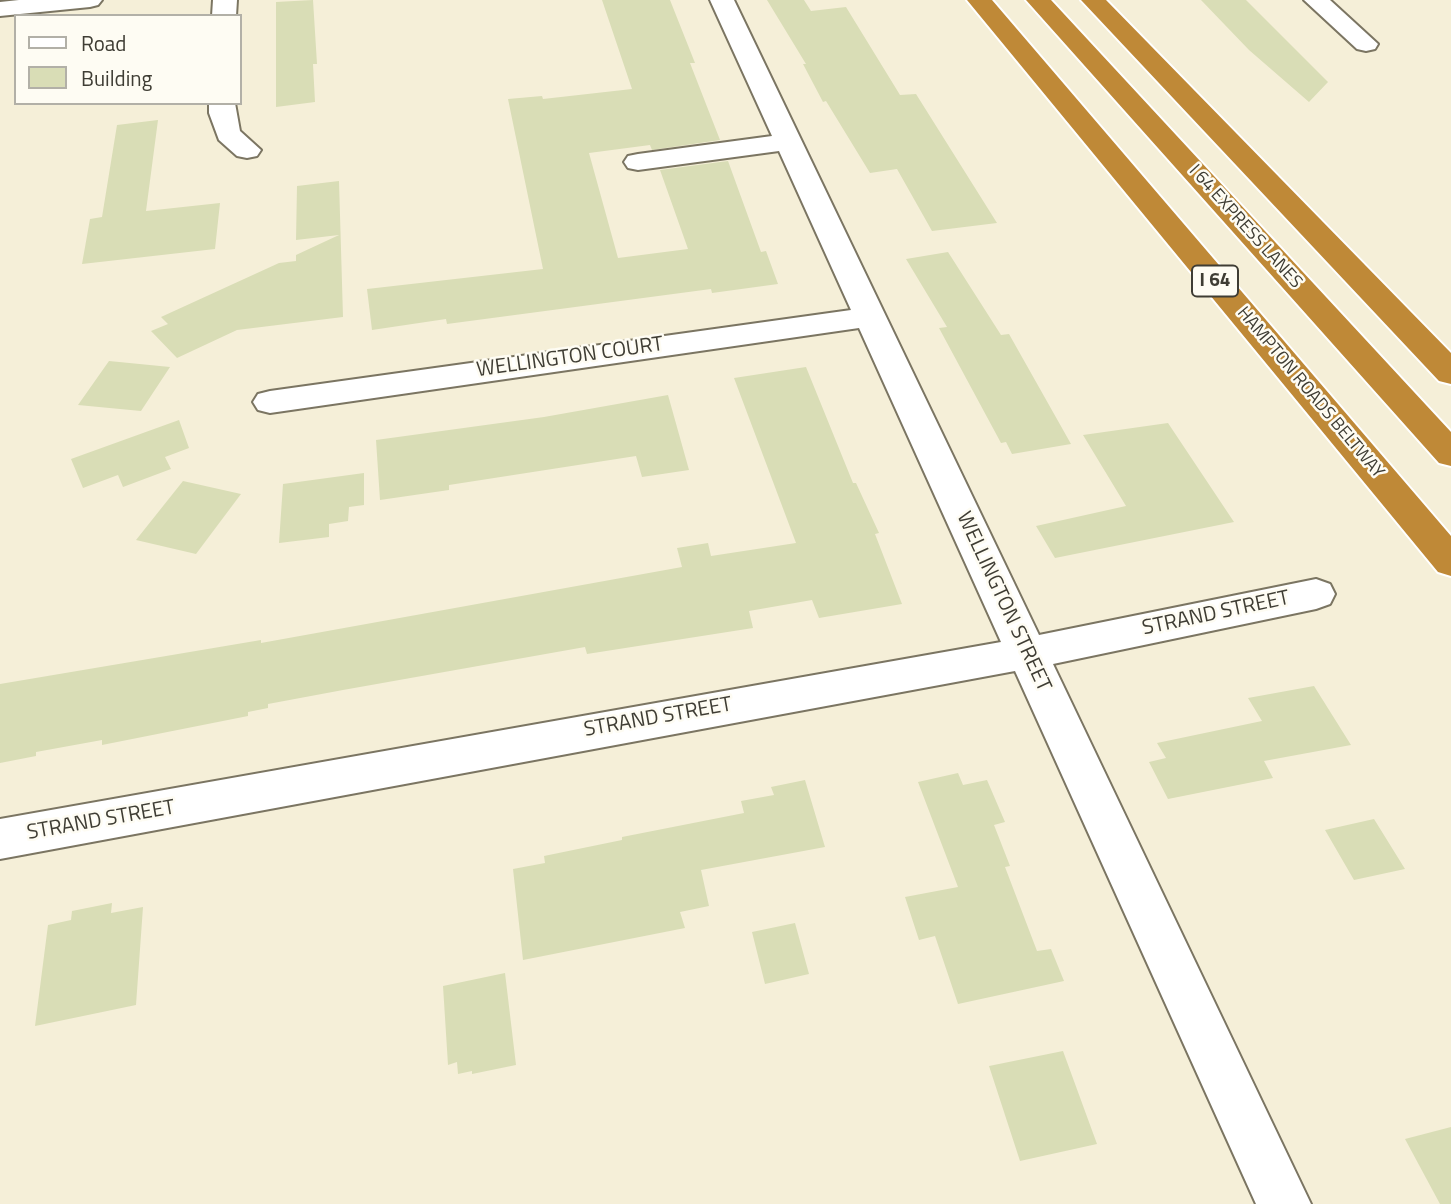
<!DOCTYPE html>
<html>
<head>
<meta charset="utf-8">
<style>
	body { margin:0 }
	#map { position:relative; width:1451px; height:1204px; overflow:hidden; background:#f5efd8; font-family:"Titillium Web",sans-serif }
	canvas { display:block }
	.legend { position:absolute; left:14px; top:14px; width:228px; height:91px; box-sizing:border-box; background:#fefcf3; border:2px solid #b2b0a7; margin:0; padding:9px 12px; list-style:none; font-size:21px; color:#3f3d34 }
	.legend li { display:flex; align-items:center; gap:14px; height:35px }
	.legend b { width:35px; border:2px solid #b2b0a7 }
</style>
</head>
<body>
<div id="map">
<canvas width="1451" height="1204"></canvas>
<ul class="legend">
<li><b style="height:9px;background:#fff"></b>Road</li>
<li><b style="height:19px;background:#d9ddb6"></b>Building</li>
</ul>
</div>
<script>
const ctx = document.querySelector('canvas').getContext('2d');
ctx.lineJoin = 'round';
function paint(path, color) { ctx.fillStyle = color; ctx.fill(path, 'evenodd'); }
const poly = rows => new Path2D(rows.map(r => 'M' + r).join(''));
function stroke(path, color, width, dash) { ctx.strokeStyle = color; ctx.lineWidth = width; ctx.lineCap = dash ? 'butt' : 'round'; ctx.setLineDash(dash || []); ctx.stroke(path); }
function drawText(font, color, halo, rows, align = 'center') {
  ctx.font = font + ' "Titillium Web",sans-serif'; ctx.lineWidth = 5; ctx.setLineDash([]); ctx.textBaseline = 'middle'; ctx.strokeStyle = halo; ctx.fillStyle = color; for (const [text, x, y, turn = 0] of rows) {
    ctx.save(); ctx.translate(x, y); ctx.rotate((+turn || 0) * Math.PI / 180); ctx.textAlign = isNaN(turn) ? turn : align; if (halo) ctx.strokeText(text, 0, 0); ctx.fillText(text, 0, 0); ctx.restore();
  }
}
const building = poly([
	[313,0,317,64,313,64,315,102,276,107,276,2],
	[602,0,670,0,695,63,690,63,720,140,652,150,650,145,589,153,618,258,688,249,660,170,728,161,761,252,766,251,778,284,712,293,711,289,447,324,446,319,372,330,367,289,543,269,508,99,542,96,543,99,632,89],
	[767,0,804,0,811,11,846,7,900,95,916,94,997,223,932,231,897,169,870,173,826,101,823,102,803,64,806,64],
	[1201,0,1246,0,1328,82,1309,102,1249,50],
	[158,120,146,211,220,203,215,249,82,264,90,219,102,217,117,125],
	[339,181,343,317,237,330,177,358,151,331,168,324,161,317,279,263,296,261,296,255,339,235,296,240,297,186],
	[948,252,1001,335,1009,334,1071,444,1012,454,1006,442,1001,443,939,328,947,327,906,259],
	[109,361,170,367,141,411,78,405],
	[806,367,853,483,856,483,879,533,875,534,902,604,819,618,812,600,749,611,753,628,587,654,585,647,343,690,268,704,268,708,248,712,248,716,102,745,102,740,36,752,36,756,0,763,0,684,261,640,261,643,682,567,677,548,708,543,711,556,796,543,734,378],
	[668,395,689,470,642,477,636,456,449,485,449,490,380,500,376,440,544,417],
	[179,420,189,448,165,457,171,469,123,487,118,475,83,488,71,459],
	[1168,423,1234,522,1055,558,1036,526,1126,506,1083,435],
	[364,473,364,505,349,507,348,521,329,524,329,537,279,543,283,484],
	[183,481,241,494,196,554,136,540],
	[1314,686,1351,745,1264,761,1273,778,1168,799,1149,762,1166,758,1157,743,1262,721,1248,698],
	[958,773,963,785,987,780,1005,822,994,825,1010,866,1005,867,1037,951,1051,949,1064,981,958,1004,935,936,919,940,905,897,958,887,918,782],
	[805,780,825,847,701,870,709,906,680,912,685,928,523,960,513,869,545,863,544,856,622,840,622,837,744,813,741,801,774,795,771,787],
	[1374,819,1405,869,1354,880,1325,830],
	[112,903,111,913,143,907,136,1005,35,1026,48,925,71,920,72,911],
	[795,923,809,974,765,984,752,932],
	[505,973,516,1065,472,1074,472,1071,458,1074,457,1062,448,1065,443,986],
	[1063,1051,1097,1144,1020,1161,989,1066],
	[1451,1127,1451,1204,1440,1204,1405,1139]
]);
const minor = poly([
	[19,0,102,0,98,5,90,7,0,16,0,2,19,0],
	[213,0,237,0,236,16,212,16,213,0],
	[710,0,734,0,1039,635,1316,579,1330,584,1335,594,1330,604,1316,609,1053,664,1311,1204,1256,1204,1015,671,0,859,0,819,1001,642,859,328,270,413,258,410,253,402,258,394,270,391,851,310,779,151,638,170,628,168,624,162,628,156,638,154,772,136,710,0],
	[1304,0,1330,0,1378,44,1375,49,1366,51,1357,49,1304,0],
	[209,103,235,103,240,131,261,150,257,156,247,158,237,156,219,140,209,113,209,103]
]);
const highway = poly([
	[967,0,992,0,1451,536,1451,576,1438,572,967,0],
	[1026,0,1051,0,1451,432,1451,466,1439,463,1026,0],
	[1081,0,1106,0,1451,353,1451,384,1439,381,1081,0]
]);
const farStreetnames = [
	["I 64 EXPRESS LANES",1245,227,48],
	["HAMPTON ROADS BELTWAY",1310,393,50]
];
const shields = [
	[1215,281,46]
];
const shieldNames = [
	["I 64",1215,281]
];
const streetNames = [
	["WELLINGTON COURT",570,358,-8],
	["WELLINGTON STREET",1003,602,65],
	["STRAND STREET",1216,614,-12],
	["STRAND STREET",658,718,-10],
	["STRAND STREET",101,821,-10]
];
paint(building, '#d9ddb6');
stroke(minor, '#7b7562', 4);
stroke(highway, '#fff', 4);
paint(minor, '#fff');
paint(highway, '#bf8937');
drawText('18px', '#3f3d34', '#fefcf3', farStreetnames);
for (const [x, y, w] of shields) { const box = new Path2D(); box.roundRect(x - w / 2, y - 15.5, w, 31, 5); ctx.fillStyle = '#fefcf3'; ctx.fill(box); stroke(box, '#3f3d34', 2); }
drawText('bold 19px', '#3f3d34', null, shieldNames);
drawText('21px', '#3f3d34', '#fefcf3', streetNames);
</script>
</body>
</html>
